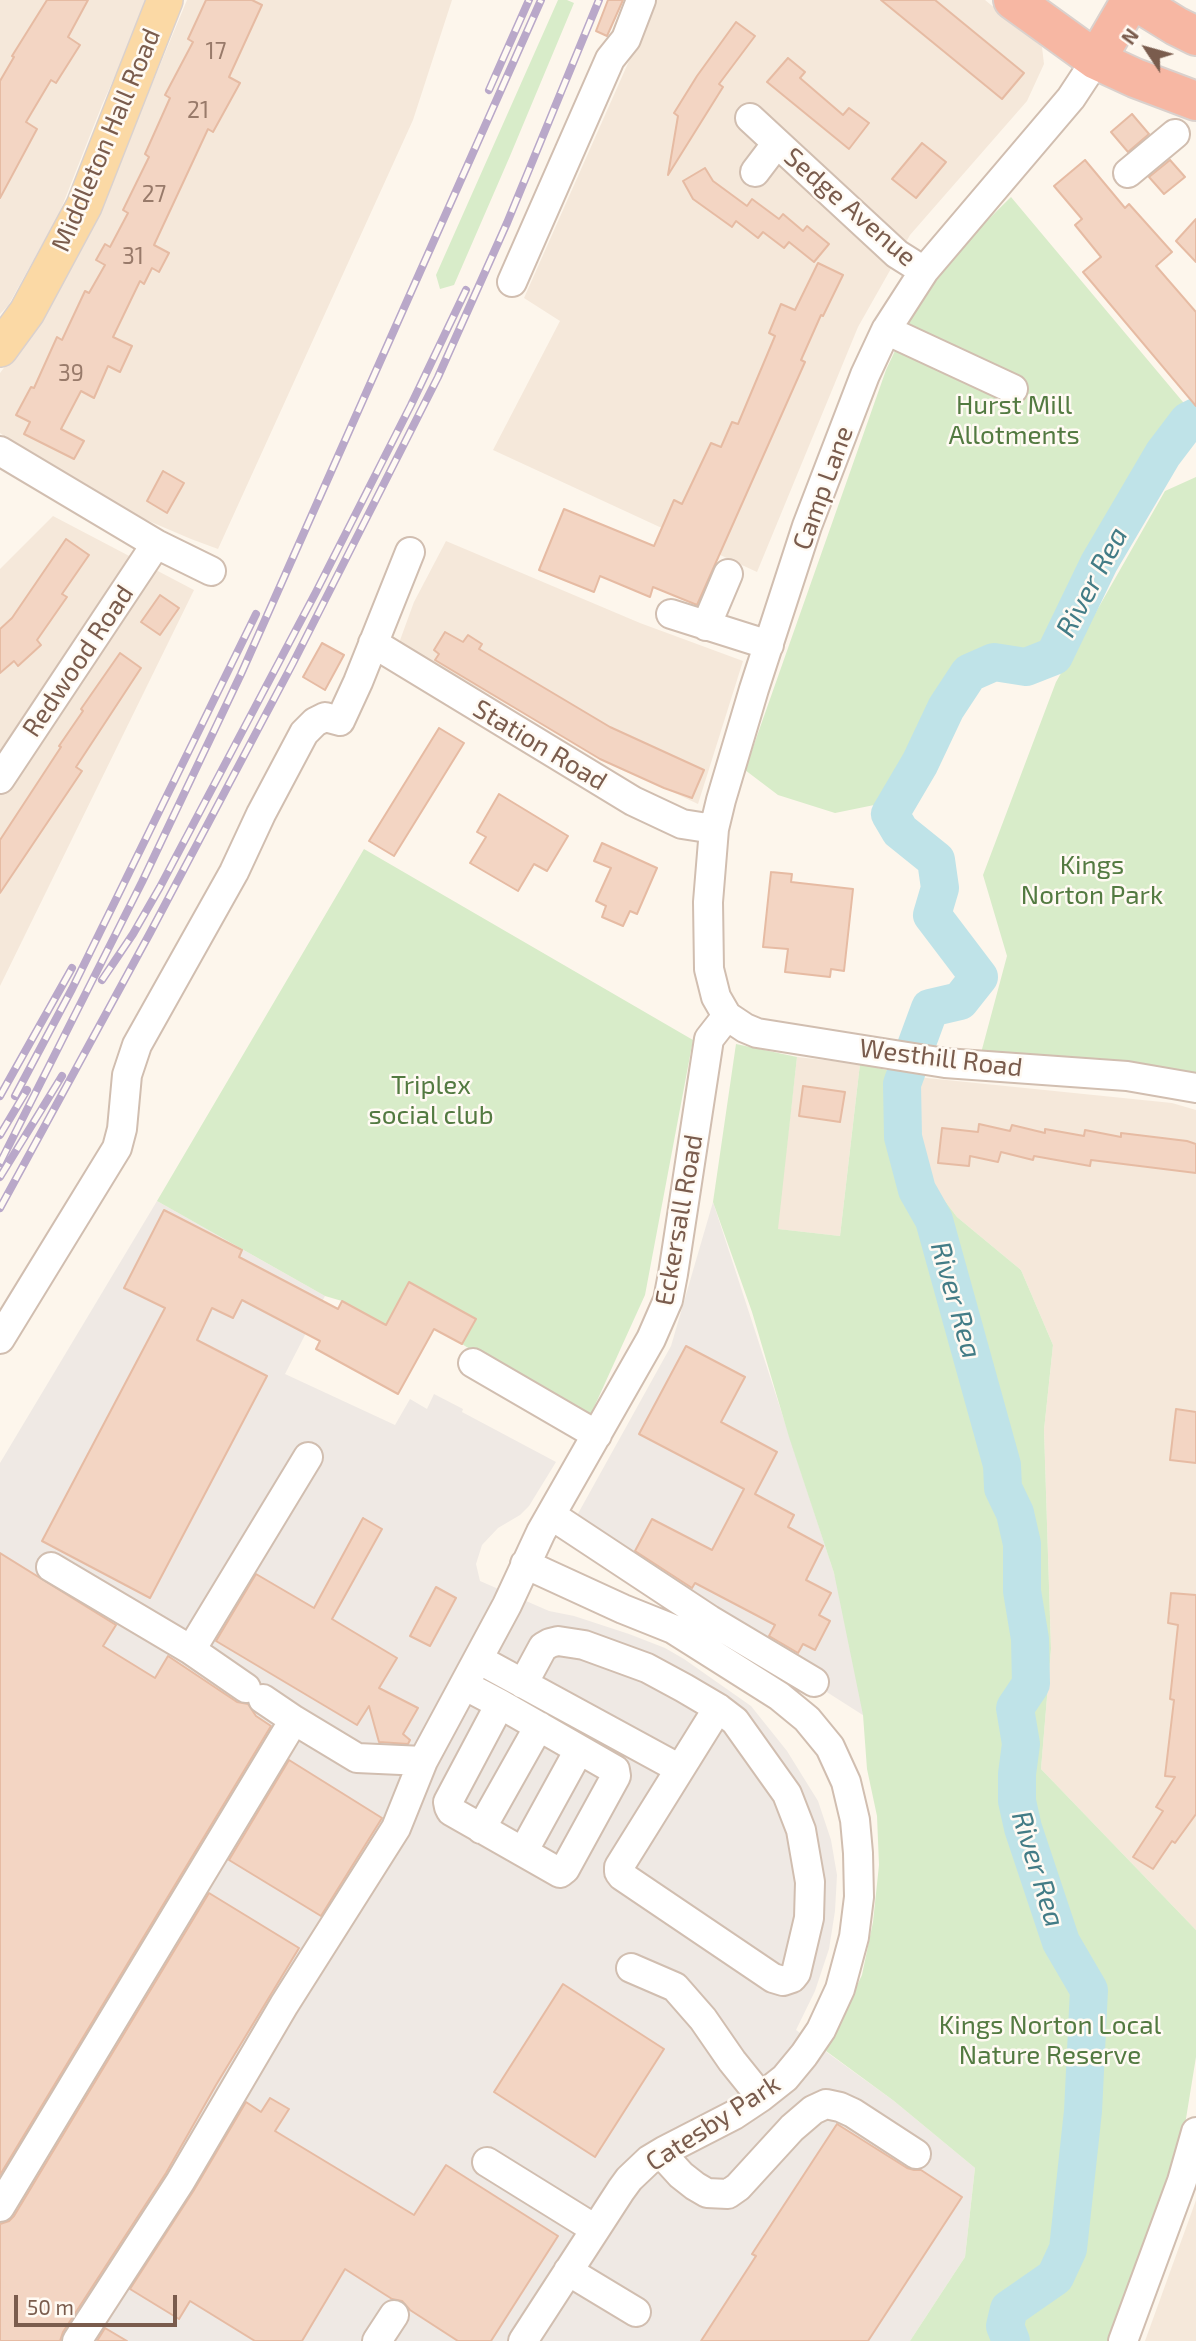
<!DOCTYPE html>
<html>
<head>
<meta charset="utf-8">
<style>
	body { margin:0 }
	#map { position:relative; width:1196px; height:2341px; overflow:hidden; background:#fdf6ec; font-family:"Exo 2",sans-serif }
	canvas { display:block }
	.north { position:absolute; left:1112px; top:14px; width:70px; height:70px; -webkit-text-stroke:5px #fffaf3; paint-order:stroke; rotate:306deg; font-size:19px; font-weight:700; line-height:28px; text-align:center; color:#7a5c4d }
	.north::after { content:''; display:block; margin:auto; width:24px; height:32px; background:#7a5c4d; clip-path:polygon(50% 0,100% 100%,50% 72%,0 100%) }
	.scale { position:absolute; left:14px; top:2295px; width:163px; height:32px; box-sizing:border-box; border:4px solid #7a5c4d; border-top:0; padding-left:9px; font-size:21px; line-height:24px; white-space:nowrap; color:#7a5c4d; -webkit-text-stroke:5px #fffaf3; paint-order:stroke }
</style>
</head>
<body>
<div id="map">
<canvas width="1196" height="2341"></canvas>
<div class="north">N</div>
<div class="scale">50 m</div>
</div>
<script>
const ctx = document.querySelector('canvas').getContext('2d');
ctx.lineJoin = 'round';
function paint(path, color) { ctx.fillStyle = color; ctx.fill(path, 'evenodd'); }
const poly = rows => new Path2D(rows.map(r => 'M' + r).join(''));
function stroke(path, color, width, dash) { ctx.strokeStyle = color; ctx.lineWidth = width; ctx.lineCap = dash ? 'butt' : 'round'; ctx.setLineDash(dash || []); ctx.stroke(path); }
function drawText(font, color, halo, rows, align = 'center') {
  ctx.font = font + ' "Exo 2",sans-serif'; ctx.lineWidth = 5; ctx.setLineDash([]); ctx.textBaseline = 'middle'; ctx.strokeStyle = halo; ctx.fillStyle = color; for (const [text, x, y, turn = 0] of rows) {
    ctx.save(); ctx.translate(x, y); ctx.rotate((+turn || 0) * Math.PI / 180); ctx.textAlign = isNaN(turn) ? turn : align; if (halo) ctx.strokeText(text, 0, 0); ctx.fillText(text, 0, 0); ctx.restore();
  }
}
const residential = poly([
	[0,0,149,0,102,105,59,214,8,306,0,314],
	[187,0,452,0,413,120,218,549,191,539,102,501,73,485,0,433,0,373,46,312,91,231],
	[656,0,985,0,1042,47,1044,64,1027,101,910,235,858,327,757,572,493,450,560,321,524,298],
	[53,516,194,590,0,986,0,569],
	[446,541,640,623,743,661,698,804,605,760,399,643,414,602],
	[797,1057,860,1064,840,1236,777,1229],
	[917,1077,1172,1103,1196,1110,1196,1930,1041,1769,1051,1649,1044,1430,1053,1345,1021,1270,957,1217,923,1172],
	[1196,2200,1196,2341,1145,2341,1191,2214]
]);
const industrial = poly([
	[157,1201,325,1296,285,1374,395,1425,410,1399,427,1409,434,1394,463,1409,462,1412,556,1462,529,1506,520,1515,498,1528,482,1545,476,1564,480,1581,549,1611,574,1616,629,1634,665,1648,684,1659,751,1706,787,1751,818,1801,831,1840,837,1875,835,1911,829,1949,815,1991,796,2030,894,2101,975,2168,965,2257,910,2341,0,2341,0,1463],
	[713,1202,834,1573,880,1726,570,1528,671,1346]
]);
const green = poly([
	[558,0,567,0,574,3,510,156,454,285,440,289,436,275],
	[1011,197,1188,408,1145,465,1040,649,1024,653,994,653,982,656,968,664,952,683,938,705,911,760,904,786,884,803,835,813,778,795,745,770,886,370,929,278],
	[1196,477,1196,1078,1130,1061,1002,1058,981,1053,1007,956,983,875,1056,682,1165,491],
	[364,849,693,1040,645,1295,586,1425,462,1344,475,1319,409,1283,386,1325,342,1301,325,1296,157,1201],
	[736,1044,797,1057,778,1229,840,1236,860,1064,917,1077,923,1172,957,1217,1021,1270,1053,1345,1044,1430,1051,1649,1041,1769,1196,1930,1196,2057,1183,2137,1110,2341,910,2341,965,2257,975,2168,894,2101,826,2051,862,1975,873,1922,879,1865,877,1816,867,1769,863,1715,834,1573,789,1437,752,1312,713,1202]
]);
const river = poly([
	[1011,2341,1005,2326,1009,2309,1055,2277,1068,2249,1083,2111,1089,1990,1061,1942,1023,1828,1017,1801,1017,1774,1021,1744,1015,1708,1031,1684,1030,1639,1022,1591,1022,1544,1015,1513,1003,1488,1002,1465,934,1220,917,1190,903,1137,902,1084,930,1008,960,1001,979,977,932,915,940,888,936,860,900,831,890,814,920,763,946,708,969,673,994,662,1026,667,1054,656,1099,563,1163,454,1188,421,1196,417]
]);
const building = poly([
	[47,0,88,0,68,37,80,45,56,83,51,80,26,122,37,129,0,198,0,81,14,57,12,56,47,0],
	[206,0,252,0,262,5,229,77,240,83,213,132,208,129,154,245,169,253,159,272,152,268,144,284,140,281,113,337,132,346,120,372,108,366,94,398,81,391,61,429,84,441,74,459,24,434,30,422,16,415,31,387,34,388,57,337,62,340,85,291,89,293,105,265,96,260,105,244,110,247,128,213,123,210,149,157,145,154,170,98,165,95,193,42,188,39,206,0],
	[608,0,623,0,607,36,596,31,608,0],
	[881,0,935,0,1024,73,1002,99,881,0],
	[736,22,755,36,719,84,723,87,668,175,678,116,674,113,697,76,736,22],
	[788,58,805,72,800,78,843,115,849,108,869,123,849,149,767,82,788,58],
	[1132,114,1149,134,1128,152,1111,132,1132,114],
	[922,143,946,162,916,198,892,179,922,143],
	[1085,160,1125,208,1129,204,1172,252,1156,266,1196,312,1196,406,1083,272,1101,257,1075,225,1082,219,1054,186,1085,160],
	[1170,160,1185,177,1164,194,1149,177,1170,160],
	[705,168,713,181,747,206,752,199,779,219,783,214,803,231,807,226,829,244,814,262,789,242,784,248,763,232,758,238,736,221,732,227,693,199,683,181,705,168],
	[1196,219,1196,262,1176,241,1196,219],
	[818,263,843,275,823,316,821,315,801,360,805,362,697,605,653,587,650,597,600,576,594,592,539,570,564,509,654,546,674,500,682,504,711,443,721,447,732,422,738,424,775,336,769,333,781,304,795,310,818,263],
	[163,471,184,483,167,513,147,501,163,471],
	[66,539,89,555,62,594,67,597,37,640,41,645,18,666,14,661,0,673,0,629,12,618,66,539],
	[160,595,179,608,160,635,141,622,160,595],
	[445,632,463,642,468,635,482,644,479,649,610,727,704,770,692,798,664,788,600,759,435,660,439,654,434,650,445,632],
	[322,643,344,655,325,690,303,677,322,643],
	[120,653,141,668,76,767,82,771,0,893,0,840,61,747,59,746,83,711,81,709,120,653],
	[439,728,464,743,394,856,369,841,439,728],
	[499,794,568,836,547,871,534,864,518,891,470,863,486,837,477,832,499,794],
	[602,843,657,868,637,914,630,911,623,926,602,917,606,906,596,901,611,868,594,861,602,843],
	[771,872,792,874,791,882,853,889,844,971,831,969,830,977,785,972,788,949,763,947,771,872],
	[803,1086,845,1092,840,1122,799,1116,803,1086],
	[979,1124,1010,1131,1012,1125,1045,1133,1045,1129,1084,1136,1085,1130,1121,1137,1121,1133,1187,1141,1196,1144,1196,1173,1091,1160,1090,1166,1034,1156,1033,1160,1001,1152,998,1162,970,1156,969,1166,938,1163,942,1128,978,1132,979,1124],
	[164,1210,242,1250,239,1257,338,1309,342,1301,386,1325,409,1282,476,1319,462,1344,434,1329,398,1394,316,1349,320,1341,242,1300,233,1318,212,1308,197,1340,267,1376,150,1598,42,1541,165,1308,124,1288,164,1210],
	[686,1346,745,1377,721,1422,777,1452,755,1494,794,1515,788,1527,823,1546,806,1580,831,1593,819,1615,830,1621,815,1650,803,1644,798,1653,769,1636,775,1625,695,1583,692,1588,635,1551,652,1519,712,1550,744,1489,639,1434,686,1346],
	[1176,1409,1196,1412,1196,1463,1170,1460,1176,1409],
	[363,1518,382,1529,332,1619,397,1658,379,1688,418,1708,403,1734,410,1740,408,1744,379,1742,369,1706,357,1725,216,1641,256,1574,314,1608,363,1518],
	[0,1553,116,1625,103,1646,155,1678,168,1656,237,1702,248,1704,256,1716,271,1726,0,2175,0,1553],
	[436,1587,456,1598,430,1646,410,1636,436,1587],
	[1171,1593,1196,1595,1196,1814,1175,1843,1172,1841,1153,1869,1133,1857,1163,1811,1156,1807,1175,1777,1165,1776,1174,1700,1170,1699,1178,1625,1168,1623,1171,1593],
	[289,1760,382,1818,321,1916,229,1860,289,1760],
	[209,1893,299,1948,216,2085,166,2173,63,2332,60,2341,0,2341,0,2224,9,2221,14,2216,209,1893],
	[563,1984,664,2049,595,2157,494,2092,563,1984],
	[270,2098,289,2109,275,2131,414,2215,446,2165,558,2236,491,2341,458,2341,410,2310,402,2301,392,2299,345,2269,302,2341,255,2341,190,2301,179,2319,130,2289,194,2190,246,2102,261,2112,270,2098],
	[837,2124,907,2168,914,2170,921,2170,962,2197,868,2341,701,2341,756,2256,752,2254,837,2124],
	[105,2328,127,2341,97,2341,105,2328]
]);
const minor = poly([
	[1096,60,1071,98,924,271,886,330,865,375,807,526,754,689,721,800,714,829,708,902,709,969,716,997,727,1016,745,1028,757,1033,945,1063,1127,1076,1196,1088],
	[750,118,897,254,924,271],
	[755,172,777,143],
	[1128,173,1175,134],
	[512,282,610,59,626,39,641,0],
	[886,330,1013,389],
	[0,451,156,544,211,571],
	[671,614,769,645],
	[706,626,728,574],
	[373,643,633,801,682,824,714,829],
	[0,779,156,544],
	[0,1339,117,1148,122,1129,127,1075,137,1045,234,872,261,814,304,733,315,722,325,717,340,721,358,682,410,552],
	[473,1363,597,1435],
	[551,1515,710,1620,814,1682],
	[51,1567,191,1650],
	[478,1659,680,1769],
	[523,1684,543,1647,550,1643,558,1641,584,1645,647,1668,684,1688,718,1708,735,1721,787,1794,801,1830,810,1882,809,1918,796,1973,792,1978,783,1981,773,1978,622,1876,619,1872,619,1867,718,1708],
	[464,1685,500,1704,615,1770,616,1776,565,1869,560,1873,451,1811,449,1807,448,1802,500,1704],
	[246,1688,191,1650,308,1457],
	[263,1699,294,1720],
	[481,1829,539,1726],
	[523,1852,579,1750],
	[631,1968,675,1987,703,2019,732,2061,761,2097],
	[661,2153,681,2175,695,2186,707,2193,728,2194,738,2187,792,2128,813,2110,826,2104,840,2107,853,2113,916,2154],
	[487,2162,595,2229],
	[0,2207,294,1720,357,1758,423,1761],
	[568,2271,636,2312],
	[77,2341,180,2182,284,2005,396,1828,423,1761,507,1605,541,1532,651,1339,668,1300,673,1274,709,1039,727,1016],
	[377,2341,394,2315],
	[523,2341,621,2190,629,2179,649,2160,664,2151,734,2115,761,2097,785,2078,804,2055,821,2030,840,1989,854,1937,859,1897,858,1853,855,1820,846,1782,830,1747,807,1719,779,1696,673,1629,623,1609,525,1564],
	[1123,2341,1182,2181,1196,2132]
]);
const major = poly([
	[0,349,27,312,84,206,165,0]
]);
const highway = poly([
	[1013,0,1096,60,1135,78,1196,101],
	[1134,0,1176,26,1196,36],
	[1096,60,1131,0]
]);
const rail = poly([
	[489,90,529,0],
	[102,980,133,934,160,887,316,592,411,405,466,290],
	[0,1096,72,968],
	[15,1096,72,989,256,614],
	[0,1135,27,1090],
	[0,1163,142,882,241,674,541,0],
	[0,1177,62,1076],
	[0,1208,150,933,293,663,438,377,507,223,599,0]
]);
const numberNames = [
	["17",216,51],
	["21",198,110],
	["27",154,194],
	["31",133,256],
	["39",71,373]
];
const streetNames = [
	["Middleton Hall Road",106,140,-67],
	["Sedge Avenue",850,207,41],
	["Camp Lane",823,488,-70],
	["Redwood Road",78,661,-56],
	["Station Road",540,745,31],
	["Westhill Road",941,1058,7],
	["Eckersall Road",679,1220,-80],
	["Catesby Park",713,2123,-33]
];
const parkNames = [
	["Hurst Mill",1014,405],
	["Allotments",1014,435],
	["Kings",1092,865],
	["Norton Park",1092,895],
	["Triplex",431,1085],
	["social club",431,1115],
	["Kings Norton Local",1050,2025],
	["Nature Reserve",1050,2055]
];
const waterNames = [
	["River Rea",1092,582,-62],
	["River Rea",956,1300,74],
	["River Rea",1038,1869,73]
];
paint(residential, '#f5e8da');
paint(industrial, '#efe9e4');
paint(green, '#d8ecc9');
stroke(river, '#bfe3e8', 38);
paint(building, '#f3d5c3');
stroke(building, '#e6bba3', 2);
stroke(minor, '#d1beb0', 32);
stroke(major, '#dad1cd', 38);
stroke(highway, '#dad1cd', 42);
stroke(minor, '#fff', 28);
stroke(major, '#fbd9a5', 35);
stroke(highway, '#f7b7a3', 38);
stroke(rail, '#b9a8c9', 8);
stroke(rail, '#fffaf3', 5, [16]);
drawText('23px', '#987a6a', null, numberNames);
drawText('26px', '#7a5c4d', '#fffaf3', streetNames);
drawText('26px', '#537a41', '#fffaf3', parkNames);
drawText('italic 28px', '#437c86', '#fffaf3', waterNames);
</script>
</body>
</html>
